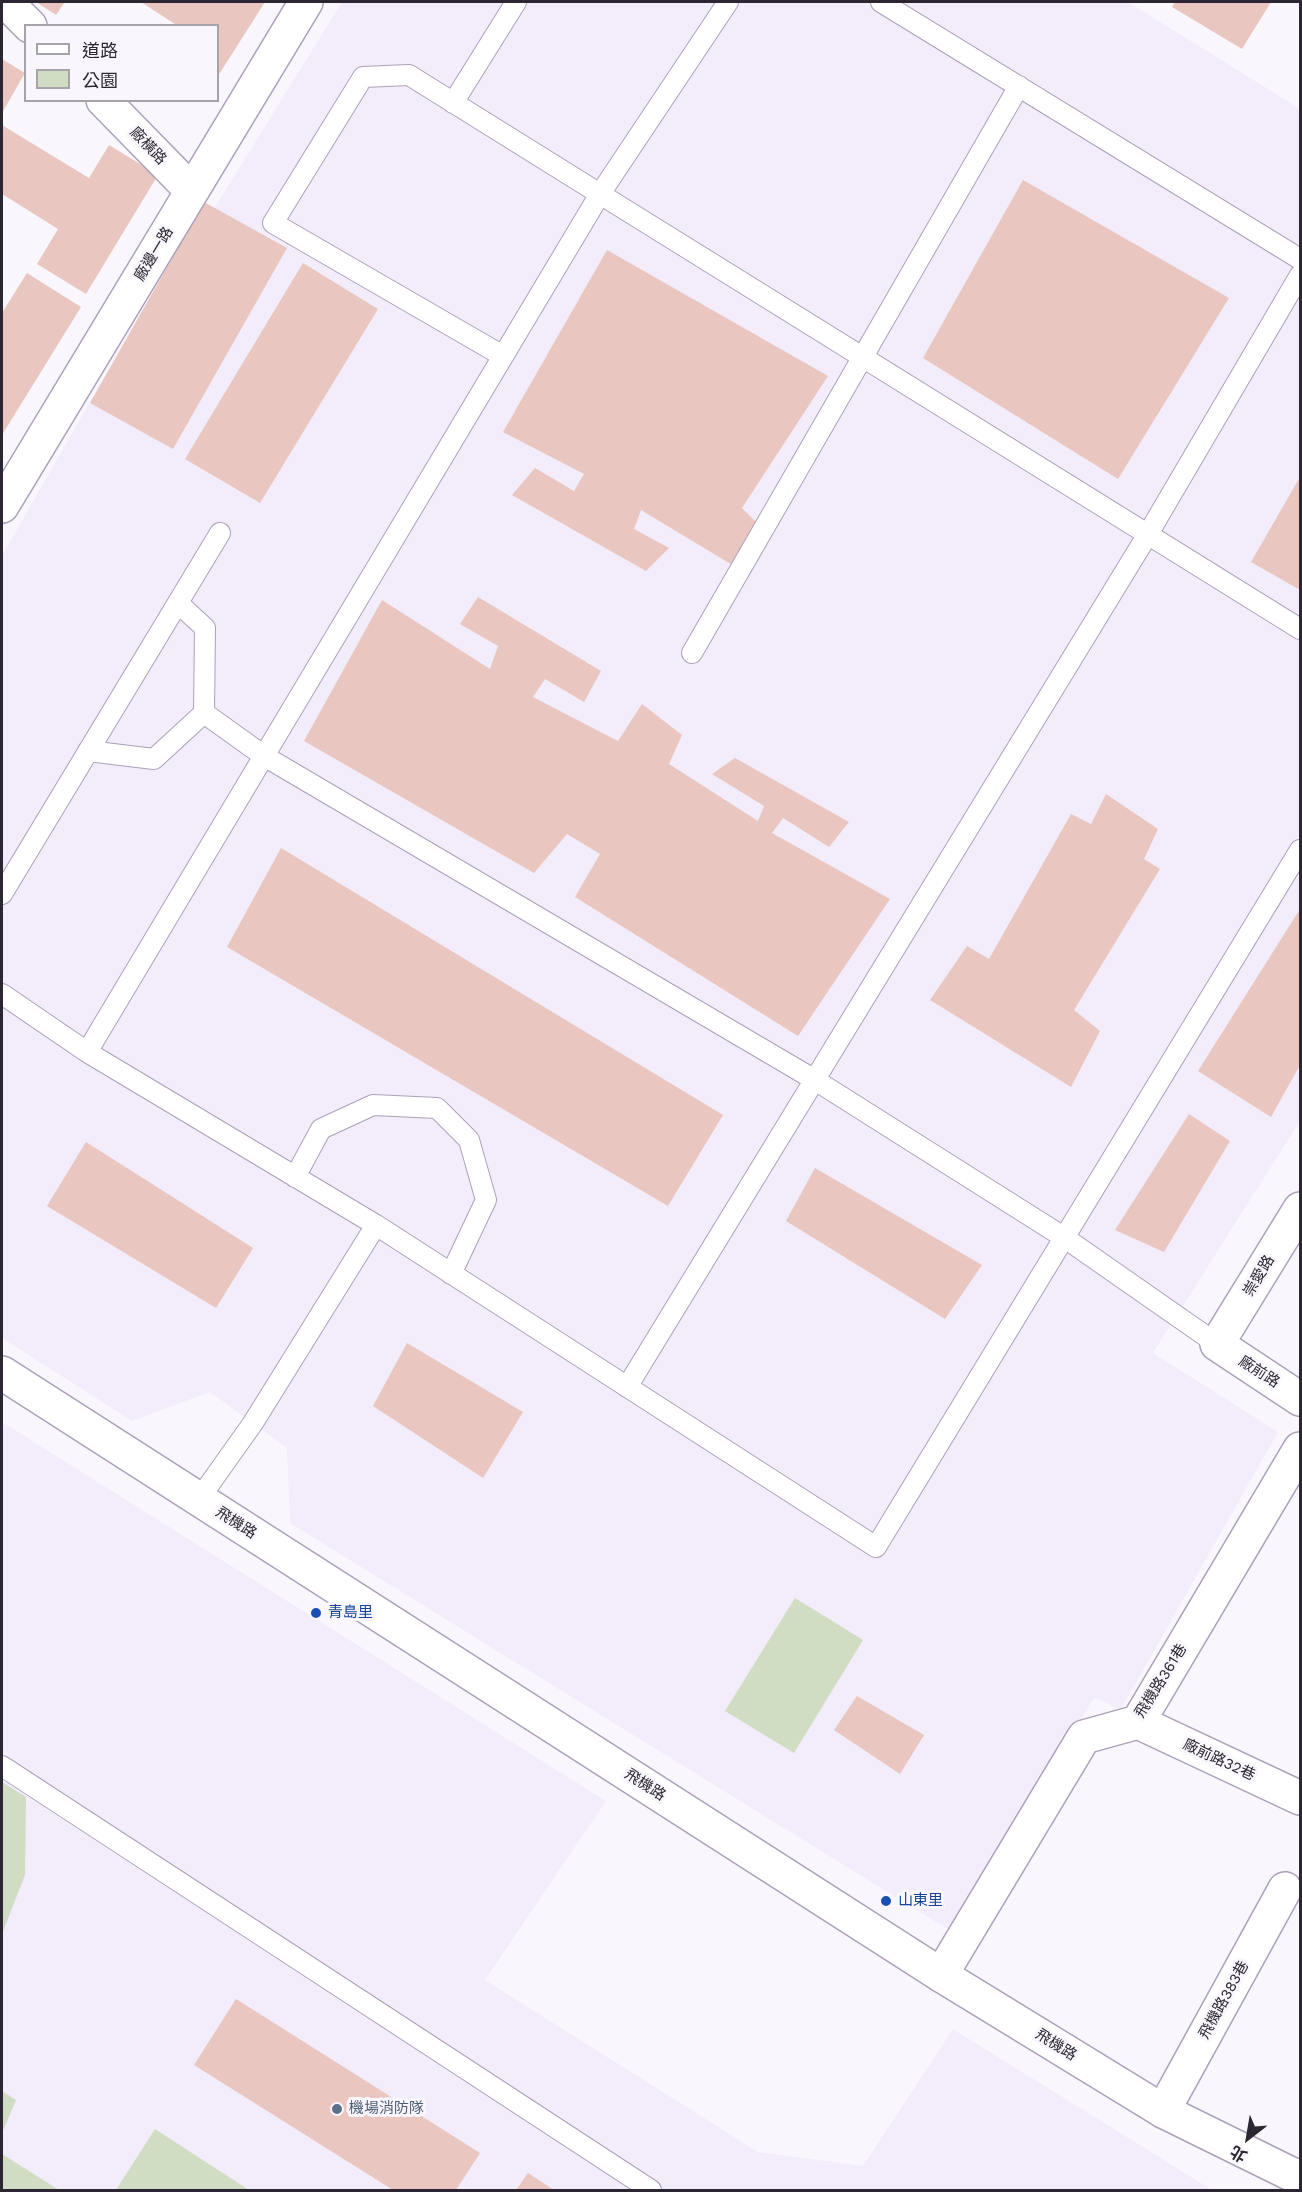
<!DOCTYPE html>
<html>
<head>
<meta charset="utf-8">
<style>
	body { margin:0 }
	#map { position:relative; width:1302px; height:2192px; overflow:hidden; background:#f9f7fd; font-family:"Work Sans","Noto Sans TC",sans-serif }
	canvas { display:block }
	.frame { position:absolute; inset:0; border:3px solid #2b2631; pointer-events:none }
	.legend { position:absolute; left:24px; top:24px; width:195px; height:78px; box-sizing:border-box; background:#f9f7fd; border:2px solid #a7a3ab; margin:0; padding:8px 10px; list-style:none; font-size:18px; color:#2b2631 }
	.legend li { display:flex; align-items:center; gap:12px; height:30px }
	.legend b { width:30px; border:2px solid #a7a3ab }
	.north { position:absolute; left:1218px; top:2108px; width:60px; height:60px; -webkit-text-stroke:4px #f9f7fd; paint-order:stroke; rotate:211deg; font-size:16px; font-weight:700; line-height:24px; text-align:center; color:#2b2631 }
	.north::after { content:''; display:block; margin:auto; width:21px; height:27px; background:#2b2631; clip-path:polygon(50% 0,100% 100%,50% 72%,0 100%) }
</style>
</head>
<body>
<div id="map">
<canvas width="1302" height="2192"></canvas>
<div class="frame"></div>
<ul class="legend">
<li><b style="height:8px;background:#fff"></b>道路</li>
<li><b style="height:16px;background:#d0ddc2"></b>公園</li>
</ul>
<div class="north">北</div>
</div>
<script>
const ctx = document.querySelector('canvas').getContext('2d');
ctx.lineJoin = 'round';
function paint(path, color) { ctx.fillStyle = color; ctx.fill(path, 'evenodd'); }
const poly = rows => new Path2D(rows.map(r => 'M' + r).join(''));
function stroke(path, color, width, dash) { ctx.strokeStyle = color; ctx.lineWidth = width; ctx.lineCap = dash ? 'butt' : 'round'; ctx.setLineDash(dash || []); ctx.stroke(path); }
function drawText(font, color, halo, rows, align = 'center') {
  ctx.font = font + ' "Work Sans","Noto Sans TC",sans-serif'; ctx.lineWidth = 6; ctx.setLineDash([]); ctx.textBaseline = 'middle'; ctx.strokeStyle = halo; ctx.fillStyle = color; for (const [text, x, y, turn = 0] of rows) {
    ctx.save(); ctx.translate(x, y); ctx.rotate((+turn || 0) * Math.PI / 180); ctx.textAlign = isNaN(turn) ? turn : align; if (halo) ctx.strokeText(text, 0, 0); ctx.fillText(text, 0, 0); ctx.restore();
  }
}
const built = poly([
	[342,2,1128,2,1300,109,1300,1121,1153,1353,1278,1432,1121,1709,1094,1698,949,1930,290,1523,287,1448,210,1392,132,1421,2,1338,2,556,204,202,212,212],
	[2,1422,606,1801,485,1980,758,2152,863,2166,953,2029,1212,2190,2,2190]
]);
const green = poly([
	[795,1598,863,1640,794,1753,725,1711],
	[2,1782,26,1797,25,1875,2,1934],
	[2,2091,16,2100,2,2133],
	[155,2129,249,2190,116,2190],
	[2,2154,59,2190,2,2190]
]);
const building = poly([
	[36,2,65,2,56,15],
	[141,2,265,2,218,76,218,26,178,26],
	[1175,2,1271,2,1242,49,1172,7],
	[2,59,25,73,2,113],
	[2,125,89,178,109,145,158,175,86,294,37,264,58,229,2,194],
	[1023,180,1229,298,1118,479,923,358],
	[204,202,287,248,173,449,90,403],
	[607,250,828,376,742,508,756,522,734,566,641,510,634,529,669,548,646,571,512,495,535,468,574,491,584,474,503,432],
	[303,263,378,309,260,503,185,459],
	[27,273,81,307,2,435,2,313],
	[1300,477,1300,590,1251,562],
	[478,597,601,671,584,702,545,679,533,697,618,741,642,704,682,735,669,764,758,821,764,806,712,774,735,758,849,822,829,847,783,818,772,833,890,899,798,1036,575,897,600,854,567,834,534,873,304,741,382,600,490,669,498,646,460,624],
	[1106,794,1158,829,1144,859,1160,869,1074,1010,1100,1031,1071,1087,930,1000,967,946,989,959,1071,814,1091,824],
	[281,848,723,1115,668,1206,227,947],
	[1300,909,1300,1065,1271,1117,1198,1071],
	[1189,1114,1230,1141,1164,1252,1115,1230],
	[86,1142,253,1248,216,1308,47,1206],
	[815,1168,982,1265,945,1319,786,1221],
	[407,1343,523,1412,483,1478,373,1406],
	[857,1696,924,1735,900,1774,834,1730],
	[236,1999,480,2153,456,2190,393,2190,194,2065],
	[528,2173,554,2190,516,2190]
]);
const lane = poly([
	[881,2,1300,259],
	[453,103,516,2],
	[503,356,273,223,363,77,409,75,600,194,728,2],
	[178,603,205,628,204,713,264,756,815,1080,1065,1238,1217,1344],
	[1300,629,600,194,87,1052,376,1225,876,1547,1300,850],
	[692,653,1019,86],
	[88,751,154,759,204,713],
	[2,894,220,533],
	[2,994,87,1052],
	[295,1177,321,1129,373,1105,437,1108,469,1140,486,1200,451,1274],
	[627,1387,1148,534,1300,275],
	[199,1499,253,1423,376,1225],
	[2,1766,651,2190]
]);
const street = poly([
	[6,2,30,26],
	[103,100,192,191],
	[2,506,306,2],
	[1300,1209,1217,1344,1300,1399],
	[1138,1722,1300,1798],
	[941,1975,1084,1737,1138,1722,1300,1449],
	[1163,2111,1285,1889]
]);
const secondary = poly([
	[2,1373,941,1975,1163,2111,1291,2174,1300,2176]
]);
const markers = [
	[316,1613,6,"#1a4fb4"],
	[886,1901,6,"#1a4fb4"],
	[337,2109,6,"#5c6f8a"]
];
const streetNames = [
	["廠橫路",148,146,46],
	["廠邊一路",154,254,-59],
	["崇愛路",1259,1276,-59],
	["廠前路",1259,1372,33],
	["飛機路",236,1523,33],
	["飛機路361巷",1161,1681,-58],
	["廠前路32巷",1219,1760,25],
	["飛機路",645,1785,33],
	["飛機路383巷",1224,2000,-61],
	["飛機路",1056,2045,32]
];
const transitNames = [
	["青島里",328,1613],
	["山東里",898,1901]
];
const serviceNames = [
	["機場消防隊",349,2109]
];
paint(built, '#f3ecfb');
paint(green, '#d0ddc2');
paint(building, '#e9c7c0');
stroke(lane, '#aca0ba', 22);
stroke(street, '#aca0ba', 36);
stroke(secondary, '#aca0ba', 36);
stroke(lane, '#fff', 20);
stroke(street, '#fff', 33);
stroke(secondary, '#fff', 33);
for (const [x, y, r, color] of markers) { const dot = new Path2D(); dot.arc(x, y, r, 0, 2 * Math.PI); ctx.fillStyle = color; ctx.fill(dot); stroke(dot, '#f9f7fd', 2); }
drawText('15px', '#2b2631', '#f9f7fd', streetNames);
drawText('15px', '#164399', '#f9f7fd', transitNames, 'left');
drawText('15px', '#4e5e75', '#f9f7fd', serviceNames, 'left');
</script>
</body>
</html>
